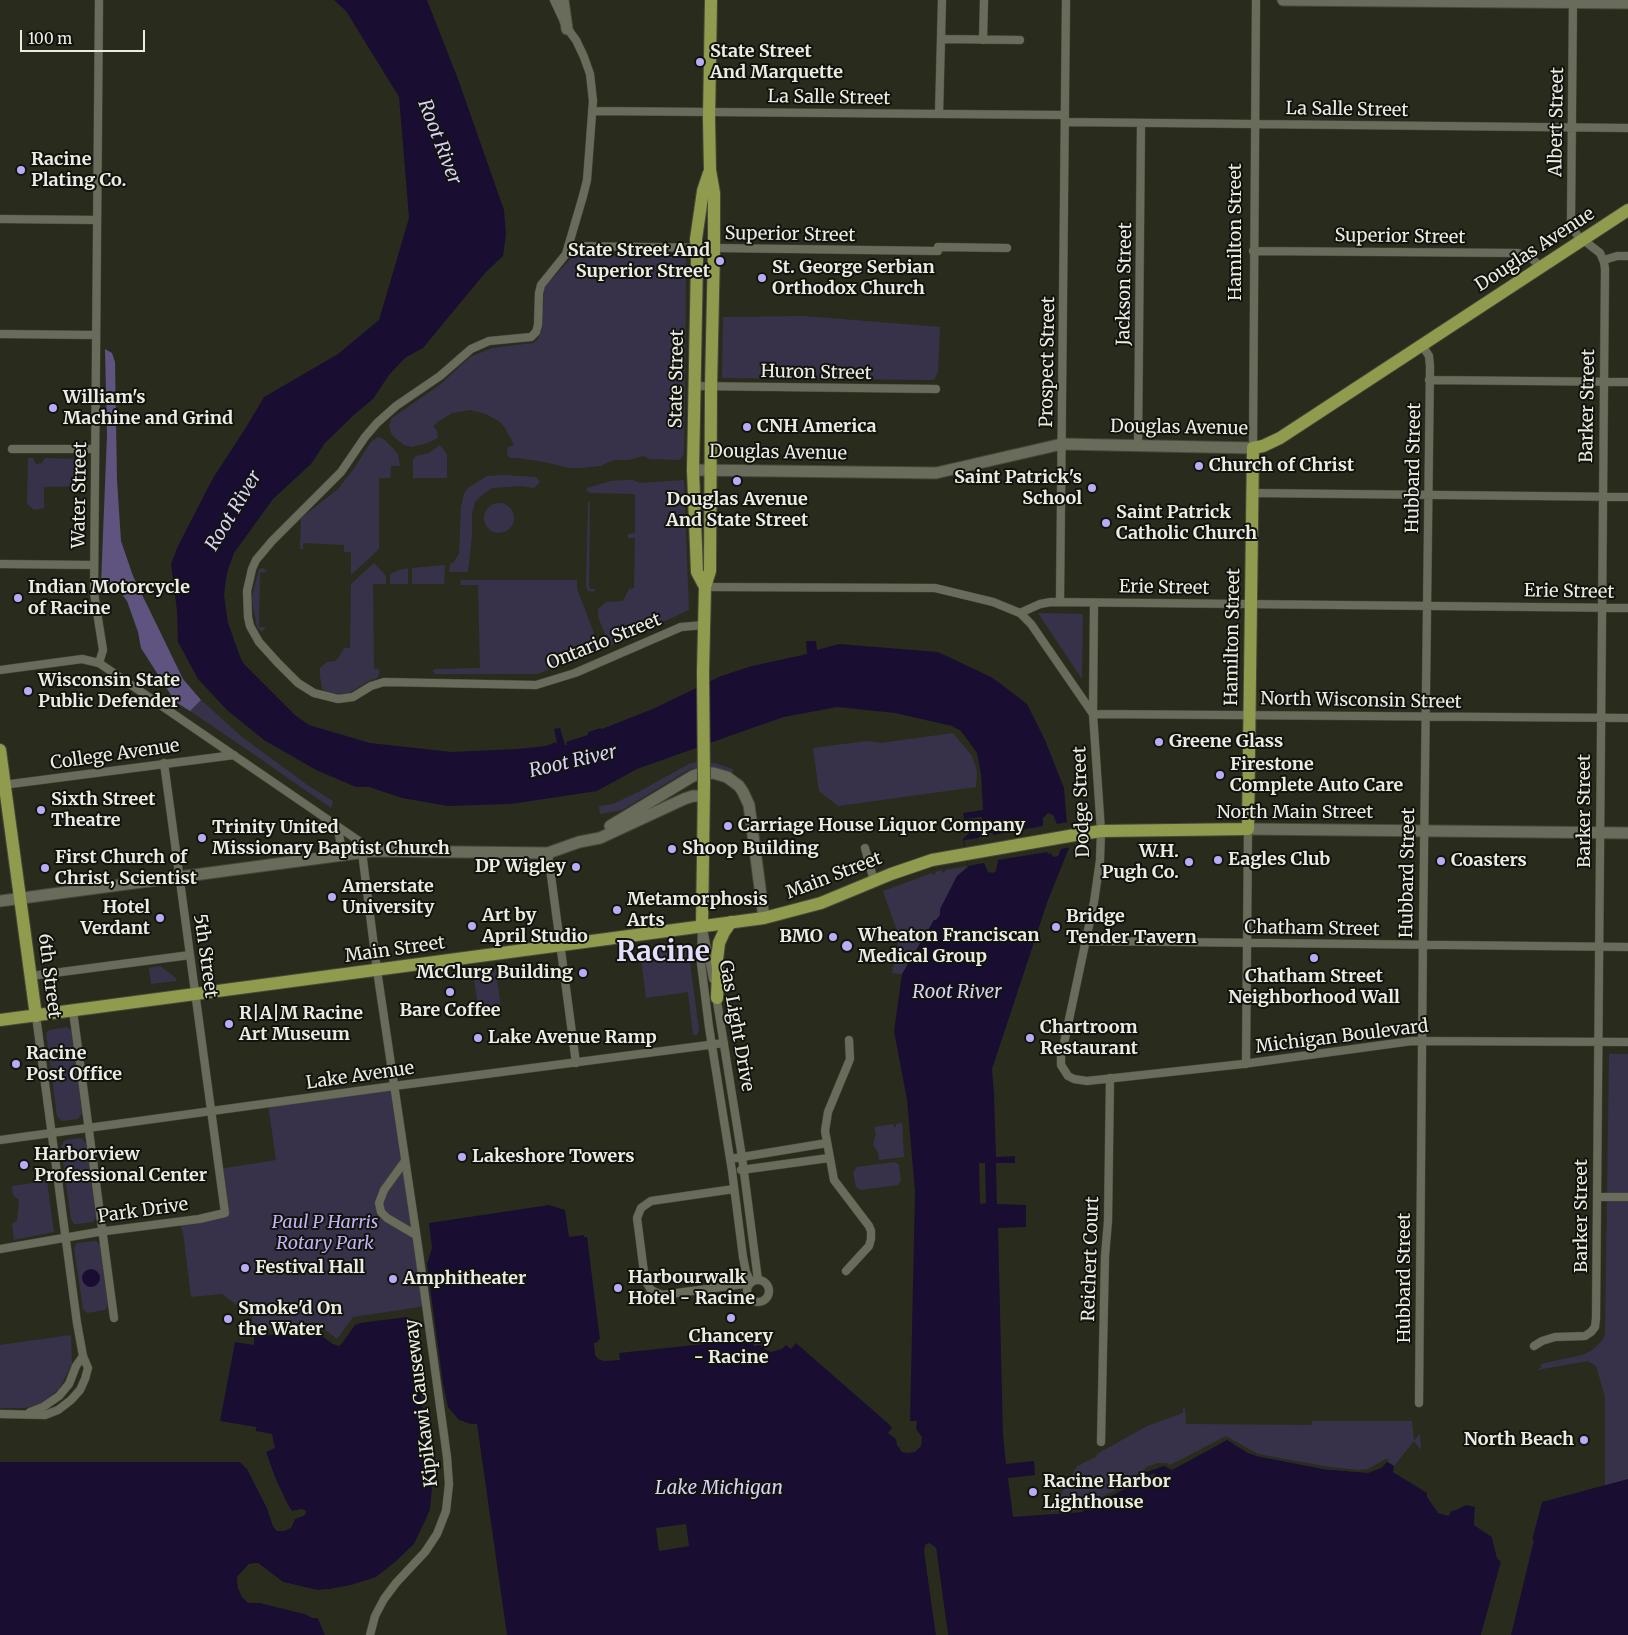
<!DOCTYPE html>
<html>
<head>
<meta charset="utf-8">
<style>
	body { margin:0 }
	#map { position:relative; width:1628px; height:1635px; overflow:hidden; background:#292c1d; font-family:Merriweather,serif }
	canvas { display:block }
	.scale { position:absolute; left:20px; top:30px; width:125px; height:22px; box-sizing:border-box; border:2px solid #ebede4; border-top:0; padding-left:6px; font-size:15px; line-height:18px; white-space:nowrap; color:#ebede4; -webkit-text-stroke:4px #12130d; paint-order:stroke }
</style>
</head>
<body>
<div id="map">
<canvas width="1628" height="1635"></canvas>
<div class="scale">100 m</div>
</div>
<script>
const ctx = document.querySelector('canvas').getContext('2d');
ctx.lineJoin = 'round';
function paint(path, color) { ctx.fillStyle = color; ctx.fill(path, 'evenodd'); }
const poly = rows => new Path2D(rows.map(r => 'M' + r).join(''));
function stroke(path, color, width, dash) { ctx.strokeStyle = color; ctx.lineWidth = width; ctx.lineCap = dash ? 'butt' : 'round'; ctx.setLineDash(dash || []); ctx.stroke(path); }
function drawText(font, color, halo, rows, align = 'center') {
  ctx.font = font + ' Merriweather,serif'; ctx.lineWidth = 4; ctx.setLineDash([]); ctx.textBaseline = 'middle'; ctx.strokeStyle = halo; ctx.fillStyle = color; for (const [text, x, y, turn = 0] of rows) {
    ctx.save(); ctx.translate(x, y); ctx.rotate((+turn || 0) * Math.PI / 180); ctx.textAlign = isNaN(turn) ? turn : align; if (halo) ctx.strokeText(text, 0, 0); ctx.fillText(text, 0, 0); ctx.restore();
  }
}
const green = poly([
	[574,255,686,257,685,406,684,453,682,457,679,460,650,459,643,456,628,460,614,460,600,466,583,468,569,468,544,462,518,458,510,458,507,455,508,447,514,445,505,428,500,422,486,414,470,410,452,413,438,422,433,426,437,431,438,438,427,443,411,447,404,445,395,438,391,433,389,425,392,418,441,384,470,357,492,348,533,343,538,339,542,330,544,289,548,283],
	[805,316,940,327,938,372,934,380,722,378,723,317],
	[378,437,385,440,398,454,400,466,391,466,390,478,379,478,379,549,351,575,351,552,344,552,344,545,303,543,303,549,300,549,301,518,337,490,353,470,371,442],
	[440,445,447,454,447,478,413,478,413,459,416,456,429,453],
	[28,458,33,458,36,464,42,463,45,458,80,459,80,461,82,461,81,486,44,487,44,508,34,510,27,504],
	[503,475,536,477,540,482,534,488,521,486,493,488,483,494,475,502,472,513,472,536,468,572,449,572,450,564,453,563,459,554,461,507,464,494,468,488,487,476],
	[625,480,633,480,640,483,684,480,689,610,610,646,598,617,598,609,606,602,623,601,629,589,634,588,635,538,628,538,628,534,635,533,635,494,590,493,587,491,587,488,611,481],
	[588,502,590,503,589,587,591,589,595,589,594,592,588,591,586,586],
	'484 518a15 15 0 1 1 30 0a15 15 0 1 1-30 0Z',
	[374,563,386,576,386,584,373,584,374,669,378,669,380,671,379,675,377,678,369,681,349,693,339,694,326,692,322,689,320,676,320,668,327,662,336,661,342,652,344,648,350,648,351,584],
	[445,565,444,584,412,584,412,568],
	[263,568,267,572,260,573,259,627,266,627,262,632,257,627,253,607,252,596,259,569],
	[408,568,408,584,390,584,390,574,399,570],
	[460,580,577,580,577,589,600,649,537,674,435,674,433,671,435,669,480,668,478,585,461,585],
	[1038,613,1083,614,1082,679],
	[201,700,242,737,309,786,333,801,331,808,252,753,190,711],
	[953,733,972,756,977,771,976,787,838,806,819,791,813,748,867,741,881,743],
	[697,762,716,763,733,769,733,773,709,766,690,769,622,810,600,814,599,806,613,804,638,792,689,764],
	[968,866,957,876,940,915,936,921,934,920,902,974,892,973,897,952,898,934,883,891,932,873,933,875,936,874,935,872,941,870,943,873,945,872,945,870],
	[685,945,688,948,699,1030,697,1035,693,1035,688,992,646,998,640,950],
	[160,966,176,978,176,981,151,984,149,968],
	[496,969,501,1009,497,1012,479,1014,473,972],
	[67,1027,71,1030,82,1113,78,1119,62,1121,57,1116,46,1033,49,1030],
	[1609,1054,1628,1054,1628,1487,1605,1496,1605,1397,1596,1366,1588,1361,1537,1370,1541,1367,1541,1364,1582,1355,1591,1351,1602,1341,1605,1335],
	[394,1086,426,1306,353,1317,337,1339,315,1322,254,1331,252,1316,222,1294,191,1297,183,1232,179,1222,225,1213,219,1169,276,1160,268,1104],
	[902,1123,904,1157,879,1160,878,1153,873,1144,876,1134,874,1127,893,1124,894,1127,896,1127,896,1124],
	[81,1138,86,1143,96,1217,93,1222,78,1224,74,1224,71,1219,61,1146,65,1140],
	[895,1162,899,1165,901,1181,898,1185,860,1190,856,1187,853,1172,857,1167],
	[47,1181,54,1232,14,1240,12,1224,17,1221,19,1200,13,1195,12,1186],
	[96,1241,100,1245,108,1306,105,1310,87,1313,83,1309,74,1248,77,1243],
	[71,1335,72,1364,59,1389,40,1404,25,1408,0,1408,0,1345],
	[1183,1408,1185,1409,1186,1424,1311,1425,1312,1421,1412,1421,1414,1440,1420,1434,1421,1449,1420,1449,1414,1441,1394,1466,1386,1461,1369,1471,1170,1468,1148,1470,1138,1476,1135,1481,1081,1512,1050,1514,1077,1466,1096,1457,1097,1454,1147,1426,1183,1413]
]);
const forest = poly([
	[105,349,112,353,115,362,117,480,121,541,133,576,183,679,201,700,190,711,169,698,171,695,141,648,138,632,127,601,115,585,101,584,107,435]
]);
const water = poly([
	[334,0,427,0,458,79,504,210,506,234,503,256,485,273,423,348,405,358,389,375,373,399,355,414,325,443,311,464,273,499,234,553,227,573,224,595,228,623,241,659,245,665,296,716,309,725,370,743,452,752,517,749,546,746,556,742,558,747,554,729,560,728,565,745,567,745,566,742,588,735,588,732,601,728,602,729,655,708,721,676,752,666,807,654,806,641,816,641,817,650,839,644,938,652,991,677,1001,684,1027,704,1045,740,1064,788,1069,848,1048,900,992,1069,994,1094,996,1157,1015,1156,1015,1163,996,1163,997,1204,1026,1205,1026,1227,998,1228,1003,1435,1006,1464,1034,1461,1035,1475,1008,1478,1013,1517,1081,1512,1135,1481,1138,1476,1148,1470,1158,1465,1166,1466,1170,1468,1226,1438,1257,1456,1324,1469,1357,1472,1369,1471,1386,1461,1394,1466,1393,1472,1427,1493,1427,1497,1438,1513,1449,1516,1451,1511,1456,1510,1466,1505,1475,1507,1474,1525,1492,1537,1497,1558,1501,1562,1481,1635,948,1635,936,1548,929,1543,924,1550,936,1635,507,1635,477,1424,471,1424,459,1420,448,1407,443,1384,427,1264,432,1248,429,1223,549,1205,565,1210,569,1237,584,1235,584,1237,587,1237,600,1340,598,1340,598,1342,594,1343,595,1355,598,1359,604,1361,620,1360,619,1353,751,1339,751,1341,753,1341,754,1346,760,1345,766,1350,771,1352,782,1349,786,1345,791,1349,796,1343,891,1426,892,1428,888,1433,896,1439,897,1445,902,1452,907,1453,915,1452,921,1446,922,1437,916,1429,917,1421,910,1421,915,1192,907,1100,894,1031,902,974,934,920,936,920,940,915,940,909,957,876,968,867,963,839,982,821,982,817,964,819,963,813,983,810,981,774,977,753,961,731,952,726,895,713,837,707,784,717,755,727,637,769,597,791,511,804,448,806,402,798,369,787,356,787,316,770,264,740,227,710,198,679,178,642,177,611,171,564,178,546,213,478,245,429,264,397,338,354,379,320,409,218,399,97,346,11],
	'82 1278a9 9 0 1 1 18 0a9 9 0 1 1-18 0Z',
	[406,1317,408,1318,410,1322,433,1477,430,1509,425,1521,414,1544,395,1562,376,1577,351,1585,330,1589,317,1590,283,1582,258,1563,249,1564,237,1577,238,1588,248,1603,260,1603,305,1614,313,1618,318,1618,325,1635,0,1635,0,1462,240,1462,247,1468,267,1508,273,1526,277,1531,291,1527,294,1519,305,1515,302,1509,292,1511,289,1507,276,1480,266,1452,275,1448,272,1434,256,1431,256,1427,220,1421,235,1342,254,1345,254,1337,311,1330,316,1332,333,1344,339,1346,343,1342,355,1325,360,1323],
	[1628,1479,1628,1635,1507,1635,1542,1502]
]);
const pier = poly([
	[1048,813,1053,815,1057,824,1069,822,1071,847,1061,849,1058,856,1054,857,1050,853,1048,854,1047,852,998,860,996,871,993,873,988,872,984,863,968,866,964,840,979,838,982,832,986,829,990,833,993,833,993,835,1043,826,1043,818],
	[979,1163,985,1163,986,1203,980,1204],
	[1226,1436,1258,1454,1324,1466,1357,1470,1368,1469,1385,1459,1389,1460,1381,1468,1368,1473,1324,1469,1257,1456,1248,1453,1227,1440,1172,1470,1164,1466,1135,1476,1147,1467,1157,1463,1166,1463,1170,1465],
	[266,1453,276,1480,289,1507,292,1511,302,1509,306,1511,305,1515,295,1519,291,1528,284,1531,277,1531,273,1526,267,1508,247,1469,240,1462,0,1462,0,1460,241,1460,249,1467,269,1507,275,1525,278,1528,283,1528,289,1526,293,1517,303,1513,291,1513,287,1509,274,1481,264,1454],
	[1156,1473,1153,1477,1132,1485,1081,1512,1050,1514,1054,1511,1080,1509,1131,1481],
	[1539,1502,1542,1502,1532,1539,1534,1540,1511,1635,1504,1635],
	[1477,1506,1477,1524,1493,1537,1498,1557,1503,1562,1484,1635,1481,1635,1501,1562,1497,1558,1492,1537,1474,1525,1475,1507],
	[686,1524,689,1546,659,1551,656,1528],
	[929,1543,936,1548,948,1635,945,1635,933,1549,929,1546,926,1550,938,1635,936,1635,924,1550,925,1545],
	[258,1563,283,1582,317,1590,330,1589,331,1591,317,1593,283,1584,277,1581,258,1566,250,1567,240,1578,240,1588,244,1596,249,1601,261,1601,306,1612,314,1616,319,1615,328,1635,325,1635,318,1618,313,1618,305,1614,260,1603,248,1603,242,1597,238,1588,237,1577,249,1564]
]);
const street = poly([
	[554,0,567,28,576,40,584,57,590,74,593,101,587,180,583,196,566,254,541,285,539,293,538,325,536,332,531,337,489,341,471,349,440,376,396,406,377,423,365,437,341,472,272,541,256,560,252,569,247,591,248,617,250,626,259,642,278,663,298,683,314,693,338,699,353,697,371,686,384,682,536,685,575,673,681,627,704,625],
	[942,39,1020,40],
	[983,40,984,0],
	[592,111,1065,115],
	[939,114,942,0],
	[1065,122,1628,128],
	[0,219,97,220],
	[568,246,938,251,938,247,1007,248],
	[1253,251,1518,253,1529,256,1541,267],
	[1604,260,1617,256,1628,256],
	[0,334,96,335],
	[1429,380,1628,382],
	[694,386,936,389],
	[1138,445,1141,123],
	[1253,448,1256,0],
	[12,449,95,449],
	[1252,493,1628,497],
	[0,564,94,565],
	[705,587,935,588,993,602,1020,613,1031,624,1093,714],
	[1060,602,1066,0],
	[1094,603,1093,714,1101,831,1100,860,1094,902,1061,1057,1061,1065,1068,1076,1074,1079,1087,1081,1243,1064,1412,1041,1628,1042],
	[1020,613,1040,604,1051,602,1628,608],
	[99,663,103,650,94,593,99,0],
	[0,670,82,659,99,663,359,841,362,852,377,970,418,1246,447,1457,449,1484,446,1511,437,1534,425,1552,396,1583,384,1599,375,1616,370,1635],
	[1093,714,1628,718],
	[3,785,234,755],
	[336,825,339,835,343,855],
	[865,848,874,881],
	[548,853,576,1063],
	[702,926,701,963,709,1027,732,1171,743,1257,746,1272,751,1283,662,1295,651,1290,645,1280,637,1218,641,1208,651,1201,734,1189],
	[704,934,713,979],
	[1085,941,1628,947],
	[31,976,190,955],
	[716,995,742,1157,758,1280],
	[73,1011,114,1318],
	[1246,1064,1248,829],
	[0,1140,394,1086,724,1043],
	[730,1159,827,1143],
	[405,1161,384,1190,379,1203,381,1212,387,1218,416,1235],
	[741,1170,829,1158],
	[1597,1197,1628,1197],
	[0,1249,98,1232,199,1219,225,1213,164,763],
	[846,1271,869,1246,871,1239,871,1231,869,1226,834,1180,825,1131,828,1112,850,1059,849,1040],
	'747 1291a11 11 0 1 1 22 0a11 11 0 1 1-22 0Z',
	[1534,1346,1542,1341,1555,1337,1585,1336,1591,1332,1595,1327,1596,1318,1605,269,1604,262,1600,253,1577,235,1573,227,1571,220,1573,0],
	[1419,1403,1423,934,1430,366,1429,356,1422,345],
	[30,1412,43,1407,59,1396,69,1384,76,1366,83,1356],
	[0,1414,45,1415,58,1410,71,1400,80,1390,85,1379,88,1368,83,1356,77,1323,36,1016],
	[1101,1442,1105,1256,1108,1221,1110,1078]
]);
const secondary = poly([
	[563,0,567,29],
	[1283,0,1628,3],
	[693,470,936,473,1062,444,1253,448],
	[610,826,693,776,699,774,713,773,727,777,739,786,743,792,749,805,764,918],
	[1248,829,1628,833],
	[0,901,373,851,548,853,579,842,600,838,684,799,693,796,704,796]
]);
const primary = poly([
	[705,587,697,572,693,470,697,259,696,239,703,191,709,173],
	[703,672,705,587,710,571,711,387,714,249,714,193,710,170,709,119,711,0],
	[0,750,36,1016],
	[702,926,704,783],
	[717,998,718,969,717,960,719,943,724,932,731,922],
	[0,1020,764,918,821,903,891,874,932,860,1075,835,1101,831,1248,829,1253,448,1263,446,1280,438,1628,210]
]);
const primaryBridge = poly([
	[703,672,704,783]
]);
const markers = [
	[700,62,5,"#bbaaf6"],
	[21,170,5,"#bbaaf6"],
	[720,261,5,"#bbaaf6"],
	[762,278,5,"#bbaaf6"],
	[53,408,5,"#bbaaf6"],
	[747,427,5,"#bbaaf6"],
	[1199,466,5,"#bbaaf6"],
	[737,481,5,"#bbaaf6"],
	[1092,488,5,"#bbaaf6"],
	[1106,523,5,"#bbaaf6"],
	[18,598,5,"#bbaaf6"],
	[28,691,5,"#bbaaf6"],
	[1159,742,5,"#bbaaf6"],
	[1220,775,5,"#bbaaf6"],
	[41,810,5,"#bbaaf6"],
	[728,826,5,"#bbaaf6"],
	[202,838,5,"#bbaaf6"],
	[672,849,5,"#bbaaf6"],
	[1218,860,5,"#bbaaf6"],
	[1441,861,5,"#bbaaf6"],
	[1189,862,5,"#bbaaf6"],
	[576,867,5,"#bbaaf6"],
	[45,868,5,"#bbaaf6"],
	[332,897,5,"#bbaaf6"],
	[617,910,5,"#bbaaf6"],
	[160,918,5,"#bbaaf6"],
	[472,926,5,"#bbaaf6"],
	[1056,927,5,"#bbaaf6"],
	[833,937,5,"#bbaaf6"],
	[847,946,6,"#bbaaf6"],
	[1314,958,5,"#bbaaf6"],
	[583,973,5,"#bbaaf6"],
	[450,992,5,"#bbaaf6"],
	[229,1024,5,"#bbaaf6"],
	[478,1038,5,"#bbaaf6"],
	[1030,1038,5,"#bbaaf6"],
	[16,1064,5,"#bbaaf6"],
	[462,1157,5,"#bbaaf6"],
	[24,1165,5,"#bbaaf6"],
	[245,1268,5,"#bbaaf6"],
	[393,1279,5,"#bbaaf6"],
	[618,1288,5,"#bbaaf6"],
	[731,1318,5,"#bbaaf6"],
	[228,1319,5,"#bbaaf6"],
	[1584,1440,5,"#bbaaf6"],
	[1033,1492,5,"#bbaaf6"]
];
const poiNames = [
	["State Street",710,52],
	["And Marquette",710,73],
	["Racine",31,160],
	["Plating Co.",31,181],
	["State Street And",710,251,"right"],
	["Superior Street",710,272,"right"],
	["St. George Serbian",772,268],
	["Orthodox Church",772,289],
	["William's",63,398],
	["Machine and Grind",63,419],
	["CNH America",757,427],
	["Church of Christ",1209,466],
	["Saint Patrick's",1082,478,"right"],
	["School",1082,499,"right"],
	["Douglas Avenue",737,500,"center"],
	["And State Street",737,521,"center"],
	["Saint Patrick",1116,513],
	["Catholic Church",1116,534],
	["Indian Motorcycle",28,588],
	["of Racine",28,609],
	["Wisconsin State",38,681],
	["Public Defender",38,702],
	["Greene Glass",1169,742],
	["Firestone",1230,765],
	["Complete Auto Care",1230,786],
	["Sixth Street",51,800],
	["Theatre",51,821],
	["Carriage House Liquor Company",738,826],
	["Trinity United",212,828],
	["Missionary Baptist Church",212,849],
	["Shoop Building",682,849],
	["W.H.",1179,852,"right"],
	["Pugh Co.",1179,873,"right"],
	["First Church of",55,858],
	["Christ, Scientist",55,879],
	["Eagles Club",1228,860],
	["Coasters",1451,861],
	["DP Wigley",566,867,"right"],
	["Amerstate",342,887],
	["University",342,908],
	["Metamorphosis",627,900],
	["Arts",627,921],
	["Hotel",150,908,"right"],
	["Verdant",150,929,"right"],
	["Art by",482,916],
	["April Studio",482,937],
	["Bridge",1066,917],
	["Tender Tavern",1066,938],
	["Wheaton Franciscan",858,936],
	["Medical Group",858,957],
	["BMO",823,937,"right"],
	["McClurg Building",573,973,"right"],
	["Chatham Street",1314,977,"center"],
	["Neighborhood Wall",1314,998,"center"],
	["Bare Coffee",450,1011,"center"],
	["R|A|M Racine",239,1014],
	["Art Museum",239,1035],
	["Chartroom",1040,1028],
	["Restaurant",1040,1049],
	["Lake Avenue Ramp",488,1038],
	["Racine",26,1054],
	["Post Office",26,1075],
	["Harborview",34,1155],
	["Professional Center",34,1176],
	["Lakeshore Towers",472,1157],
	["Festival Hall",255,1268],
	["Harbourwalk",628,1278],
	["Hotel - Racine",628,1299],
	["Amphitheater",403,1279],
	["Smoke'd On",238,1309],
	["the Water",238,1330],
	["Chancery",731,1337,"center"],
	["- Racine",731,1358,"center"],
	["North Beach",1574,1440,"right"],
	["Racine Harbor",1043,1482],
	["Lighthouse",1043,1503]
];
const streetNames = [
	["La Salle Street",829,98,1],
	["La Salle Street",1347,110,1],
	["Albert Street",1557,122,-89],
	["Hamilton Street",1236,232,-90],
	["Superior Street",790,235,1],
	["Superior Street",1400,237,1],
	["Douglas Avenue",1535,250,-33],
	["Jackson Street",1125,284,-89],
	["Prospect Street",1048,362,-89],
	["Huron Street",816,373,1],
	["State Street",677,379,-89],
	["Barker Street",1588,406,-89],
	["Douglas Avenue",1179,428,1],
	["Douglas Avenue",778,453,1],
	["Hubbard Street",1414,468,-89],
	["Water Street",80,495,-89],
	["Erie Street",1164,588,1],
	["Erie Street",1569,592,1],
	["Hamilton Street",1233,637,-89],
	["Ontario Street",604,642,-22],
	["North Wisconsin Street",1361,701,1],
	["College Avenue",115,755,-8],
	["Dodge Street",1082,802,-92],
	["Barker Street",1585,811,-90],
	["North Main Street",1295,813],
	["Hubbard Street",1408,873,-89],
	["Main Street",834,876,-21],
	["Chatham Street",1312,929,1],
	["Main Street",395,950,-8],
	["5th Street",205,956,82],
	["6th Street",49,976,83],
	["Gas Light Drive",736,1026,80],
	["Michigan Boulevard",1342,1037,-7],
	["Lake Avenue",360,1076,-8],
	["Park Drive",143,1211,-8],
	["Barker Street",1582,1216,-90],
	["Reichert Court",1091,1259,-88],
	["Hubbard Street",1405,1278,-90],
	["KipiKawi Causeway",422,1403,-97]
];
const parkNames = [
	["Paul P Harris",325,1223],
	["Rotary Park",325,1244]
];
const waterNames = [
	["Root River",439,142,69],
	["Root River",234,511,-59],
	["Root River",573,762,-13],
	["Root River",957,993],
	["Lake Michigan",719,1489]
];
const townNames = [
	["Racine",663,953]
];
paint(green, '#373249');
paint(forest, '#5e547f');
paint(water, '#190e31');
paint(pier, '#292c1d');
stroke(street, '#46483b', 9);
stroke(secondary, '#46483b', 13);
stroke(primary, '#46483b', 14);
stroke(street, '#696c5b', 8);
stroke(secondary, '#696c5b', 11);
stroke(primary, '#919b4e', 12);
stroke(primaryBridge, '#46483b', 14, []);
stroke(primaryBridge, '#919b4e', 12);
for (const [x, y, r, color] of markers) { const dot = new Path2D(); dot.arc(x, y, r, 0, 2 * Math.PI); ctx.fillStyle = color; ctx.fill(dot); stroke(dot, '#12130d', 2); }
drawText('bold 18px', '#ebede4', '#12130d', poiNames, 'left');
drawText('18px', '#ebede4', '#12130d', streetNames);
drawText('italic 18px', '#c2b3f8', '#12130d', parkNames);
drawText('italic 19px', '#d8d0fa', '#12130d', waterNames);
drawText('bold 28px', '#e3defb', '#12130d', townNames);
</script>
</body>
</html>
